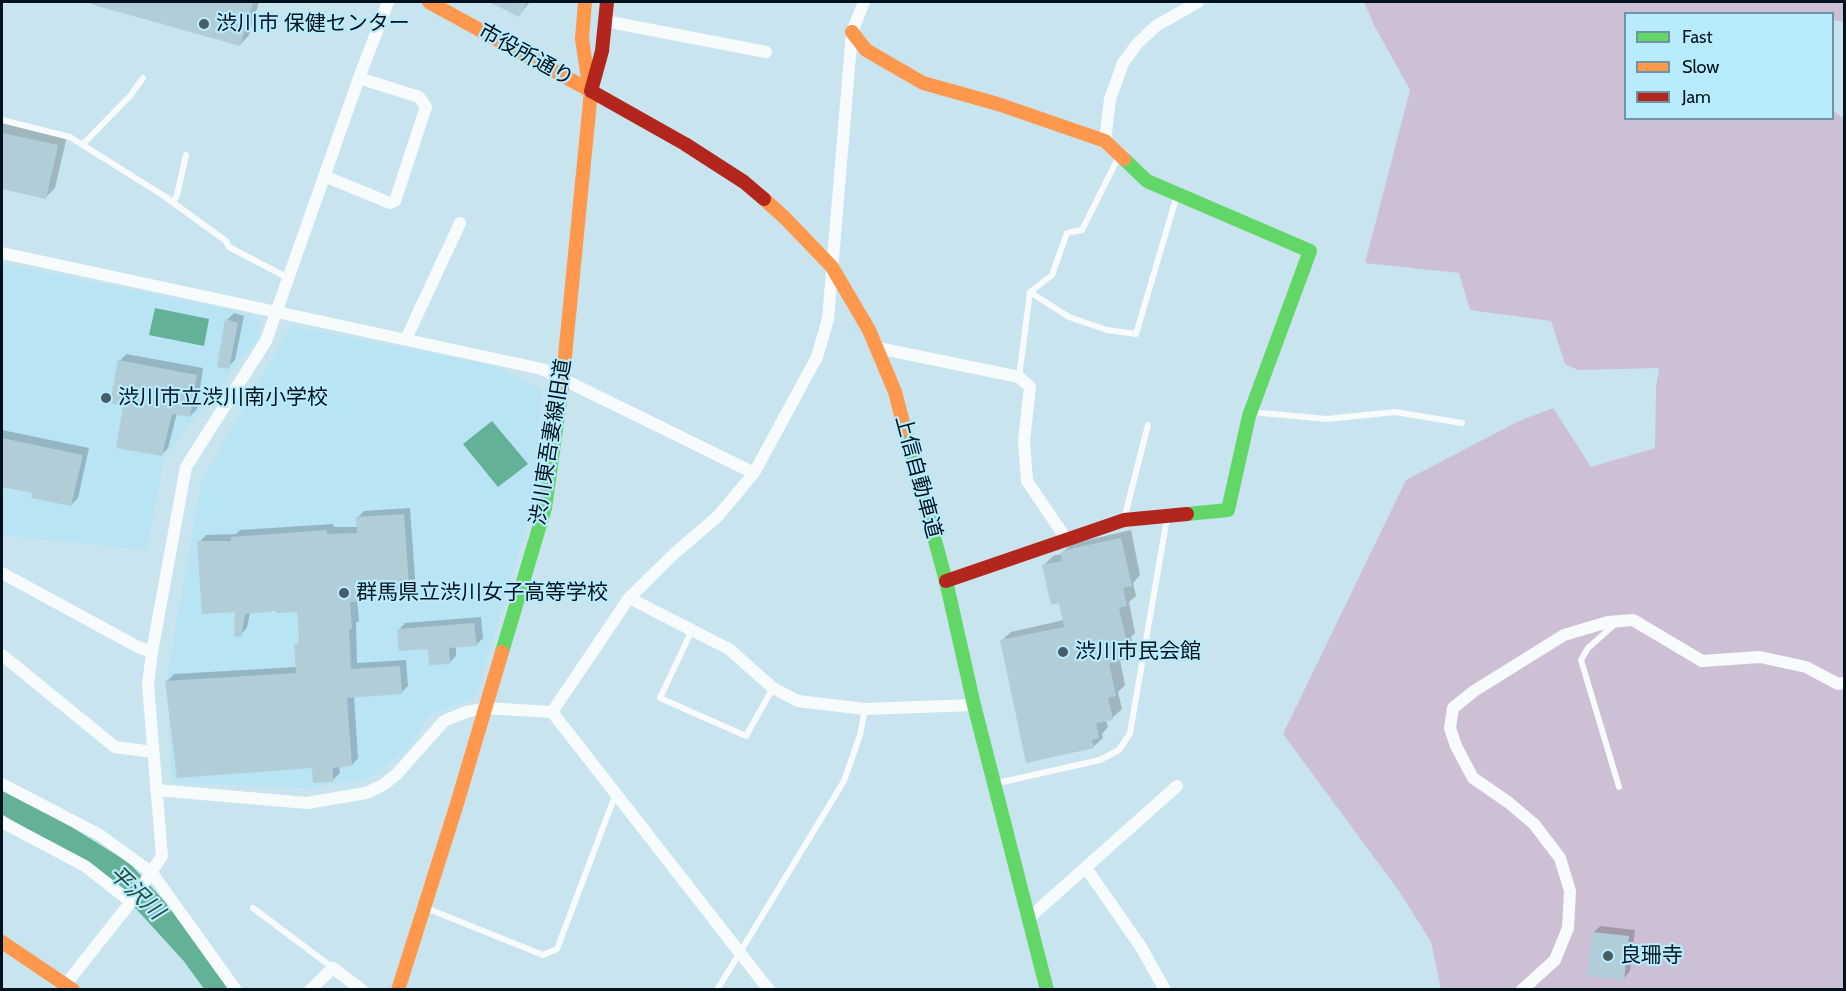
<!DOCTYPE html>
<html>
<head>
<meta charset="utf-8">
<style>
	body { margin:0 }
	#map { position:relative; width:1846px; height:991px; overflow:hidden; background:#c8e4ee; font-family:Cabin,sans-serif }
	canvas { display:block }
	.frame { position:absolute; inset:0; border:3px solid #00131c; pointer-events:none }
	.legend { position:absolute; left:1624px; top:12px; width:210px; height:108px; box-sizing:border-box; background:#b8ebfe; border:2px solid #6e95a4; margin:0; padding:8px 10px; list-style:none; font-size:18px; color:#00131c }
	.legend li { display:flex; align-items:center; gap:12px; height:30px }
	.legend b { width:30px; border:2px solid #6e95a4 }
</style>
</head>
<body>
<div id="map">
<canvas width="1846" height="991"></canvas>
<div class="frame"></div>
<ul class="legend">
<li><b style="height:8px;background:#63d668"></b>Fast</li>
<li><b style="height:8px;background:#ff974d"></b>Slow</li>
<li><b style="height:8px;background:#b3261e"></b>Jam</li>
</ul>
</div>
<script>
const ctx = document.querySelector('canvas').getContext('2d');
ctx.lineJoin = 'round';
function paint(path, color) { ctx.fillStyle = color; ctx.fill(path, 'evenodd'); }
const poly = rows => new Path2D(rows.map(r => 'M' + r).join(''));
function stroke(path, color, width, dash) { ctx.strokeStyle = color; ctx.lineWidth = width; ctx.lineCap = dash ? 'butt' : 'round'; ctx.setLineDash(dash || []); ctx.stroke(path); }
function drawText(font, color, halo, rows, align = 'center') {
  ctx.font = font + ' Cabin,"Noto Sans JP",sans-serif'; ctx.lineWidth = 4.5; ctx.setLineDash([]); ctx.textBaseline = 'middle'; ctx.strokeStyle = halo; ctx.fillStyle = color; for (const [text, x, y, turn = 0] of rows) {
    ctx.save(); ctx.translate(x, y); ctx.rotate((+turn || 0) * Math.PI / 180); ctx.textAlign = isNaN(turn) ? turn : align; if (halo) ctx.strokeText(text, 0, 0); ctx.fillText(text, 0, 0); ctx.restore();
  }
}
const built = poly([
	[2,263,251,314,261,324,258,338,164,457,147,550,2,535],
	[291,326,492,365,542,389,532,508,476,696,429,716,407,750,366,779,310,788,172,782,167,678,201,482]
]);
const green = poly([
	[1364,2,1844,2,1844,22,1833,20,1832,14,1626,14,1626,118,1832,118,1833,110,1844,119,1844,989,1441,989,1431,942,1399,891,1283,734,1406,480,1519,421,1553,408,1591,467,1655,448,1656,388,1659,368,1578,370,1565,364,1551,321,1470,310,1459,273,1365,263,1410,90,1374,25]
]);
const water = poly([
	[155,308,209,319,204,346,149,335],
	[492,421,528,464,498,487,463,444]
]);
const shadow = poly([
	[87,2,259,2,249,35,240,45],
	[493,2,530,2,519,15],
	[2,122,67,136,55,188,46,197,2,188],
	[234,313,244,316,235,360,228,367,227,320],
	[126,354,203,368,197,409,190,416,177,413,168,448,161,455,125,404,120,361],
	[2,430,89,448,78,498,71,505,35,492,2,485],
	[410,508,416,591,409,598,357,600,359,621,356,623,357,663,406,660,408,686,401,693,354,696,358,758,352,765,339,766,340,773,333,780,313,767,167,681,174,674,297,667,296,645,300,641,299,611,277,610,250,612,247,628,240,635,236,611,199,542,206,535,236,534,240,530,333,524,334,527,358,527,357,518,364,511],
	[1131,530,1140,575,1133,583,1136,596,1129,602,1135,633,1131,637,1134,649,1124,659,1120,660,1125,685,1118,692,1122,709,1112,718,1106,720,1108,727,1102,734,1103,738,1093,747,1001,641,1011,632,1064,620,1060,601,1044,565,1053,556,1061,554,1071,544],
	[481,617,483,638,476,645,456,646,456,656,450,662,430,647,399,630,405,623],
	[1600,926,1635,930,1630,971,1624,978,1593,933]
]);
const river = poly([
	[2,799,121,873,194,953,221,990]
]);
const building = poly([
	[94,2,253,2,240,46,94,5],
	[489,2,527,2,519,17],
	[2,133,58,145,46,199,2,189],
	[225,319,238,323,229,369,217,367],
	[118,360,197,375,190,417,172,414,162,456,116,448,123,406,110,403],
	[2,438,83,455,71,506,31,498,33,493,2,487],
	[404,514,410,599,350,602,352,629,349,629,351,669,400,666,402,694,347,698,352,766,333,768,333,782,313,783,312,768,177,778,165,681,296,673,294,644,298,644,299,637,297,612,276,613,276,611,245,614,241,637,234,636,235,612,202,614,197,541,231,541,231,537,327,530,327,534,357,533,356,517],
	[1121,538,1132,586,1123,588,1127,606,1119,608,1127,643,1122,644,1125,660,1109,663,1116,696,1108,698,1113,720,1096,723,1099,738,1092,740,1094,748,1026,763,1000,640,1064,627,1059,603,1051,605,1042,565,1062,561,1060,553,1074,548],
	[474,623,477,646,449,648,450,664,429,665,428,649,399,651,397,629],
	[1592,932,1629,936,1624,980,1587,976]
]);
const lane = poly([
	[2,120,70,137,164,196,226,241,229,247,288,278],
	[83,144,130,96,143,78],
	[173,203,177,195,186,155],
	[1030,292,1069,317,1107,330,1136,334,1177,195],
	[1019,377,1030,292,1052,275,1067,233,1082,230,1119,156],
	[1251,412,1327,419,1395,412,1462,423],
	[1124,519,1148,425],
	[1615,624,1588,648,1581,660,1619,787],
	[692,630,660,698,746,736,773,688],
	[998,783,1100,760,1119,750,1130,733,1167,518],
	[253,908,333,968],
	[426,908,543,955,557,949,616,793],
	[717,990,844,781,860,735,865,709]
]);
const street = poly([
	[605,21,766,52],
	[1105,141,1110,99,1123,63,1137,44,1156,26,1198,2],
	[324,176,390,203,395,201,426,107,419,97,359,78],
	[2,253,542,369,754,473],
	[406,339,460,223],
	[878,348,1019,377,1030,387,1024,441,1027,481,1067,540],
	[2,573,138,647,152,652],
	[629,598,729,649,773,688,798,701,865,709,974,705],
	[2,655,115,747,153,752],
	[552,712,629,598,675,553,718,516,754,473,817,357,828,319,852,32,864,2],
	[2,784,100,835,152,873,236,990],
	[156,790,307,803,366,793,383,785,397,774,444,721,466,712,485,708,552,712,769,990],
	[2,822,85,866,131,902],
	[1086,868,1141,947,1165,990],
	[1029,918,1177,786],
	[66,984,134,898,162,856,148,685,152,652,186,467,266,341,359,78,388,2],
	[310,990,333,968,362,990],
	[1522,990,1555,960,1568,928,1570,891,1560,858,1534,824,1508,802,1473,778,1456,746,1450,728,1453,708,1474,691,1564,635,1608,622,1633,620,1702,661,1760,657,1806,667,1838,684,1844,683]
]);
const fast = poly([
	[1124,159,1147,181,1310,251,1249,416,1228,510,1187,514],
	[905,430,946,581,974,705,1047,990],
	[502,652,545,508,562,387]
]);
const slow = poly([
	[429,2,591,91,562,387],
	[585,2,582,39,589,85],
	[852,32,866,50,923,83,998,104,1105,141,1124,159],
	[764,199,785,218,832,267,869,330,895,392,905,430],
	[2,942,73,990],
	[398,990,456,807,502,652]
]);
const jam = poly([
	[591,91,685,144,744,182,764,199],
	[591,91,602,51,607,2],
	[946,581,1124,520,1187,514]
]);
const markers = [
	[204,24,6,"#465c66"],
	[106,398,6,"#465c66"],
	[344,593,6,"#465c66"],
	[1063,652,6,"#465c66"],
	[1608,956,6,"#465c66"]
];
const poiNames = [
	["渋川市 保健センター",216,24],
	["渋川市立渋川南小学校",118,398],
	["群馬県立渋川女子高等学校",356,593],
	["渋川市民会館",1075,652],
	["良珊寺",1620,956]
];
const streetNames = [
	["市役所通り",526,55,29],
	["渋川東吾妻線旧道",551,442,-81],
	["上信自動車道",918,477,75]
];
const waterNames = [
	["平沢川",136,893,44]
];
paint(built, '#b9e4f4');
paint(green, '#cec0d4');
paint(water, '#63b197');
paint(shadow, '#0003');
stroke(river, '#63b197', 26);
paint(building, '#b0cdd8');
stroke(lane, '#f7fbfc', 6);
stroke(street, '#f7fbfc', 12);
stroke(fast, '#63d668', 14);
stroke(slow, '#ff974d', 14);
stroke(jam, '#b3261e', 14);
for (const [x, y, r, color] of markers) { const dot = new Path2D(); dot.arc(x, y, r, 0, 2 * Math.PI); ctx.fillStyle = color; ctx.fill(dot); stroke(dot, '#b8ebfe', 2); }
drawText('21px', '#00131c', '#b8ebfe', poiNames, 'left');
drawText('21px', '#00131c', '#b8ebfe', streetNames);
drawText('italic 22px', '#234c3a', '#b8ebfe', waterNames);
</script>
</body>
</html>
